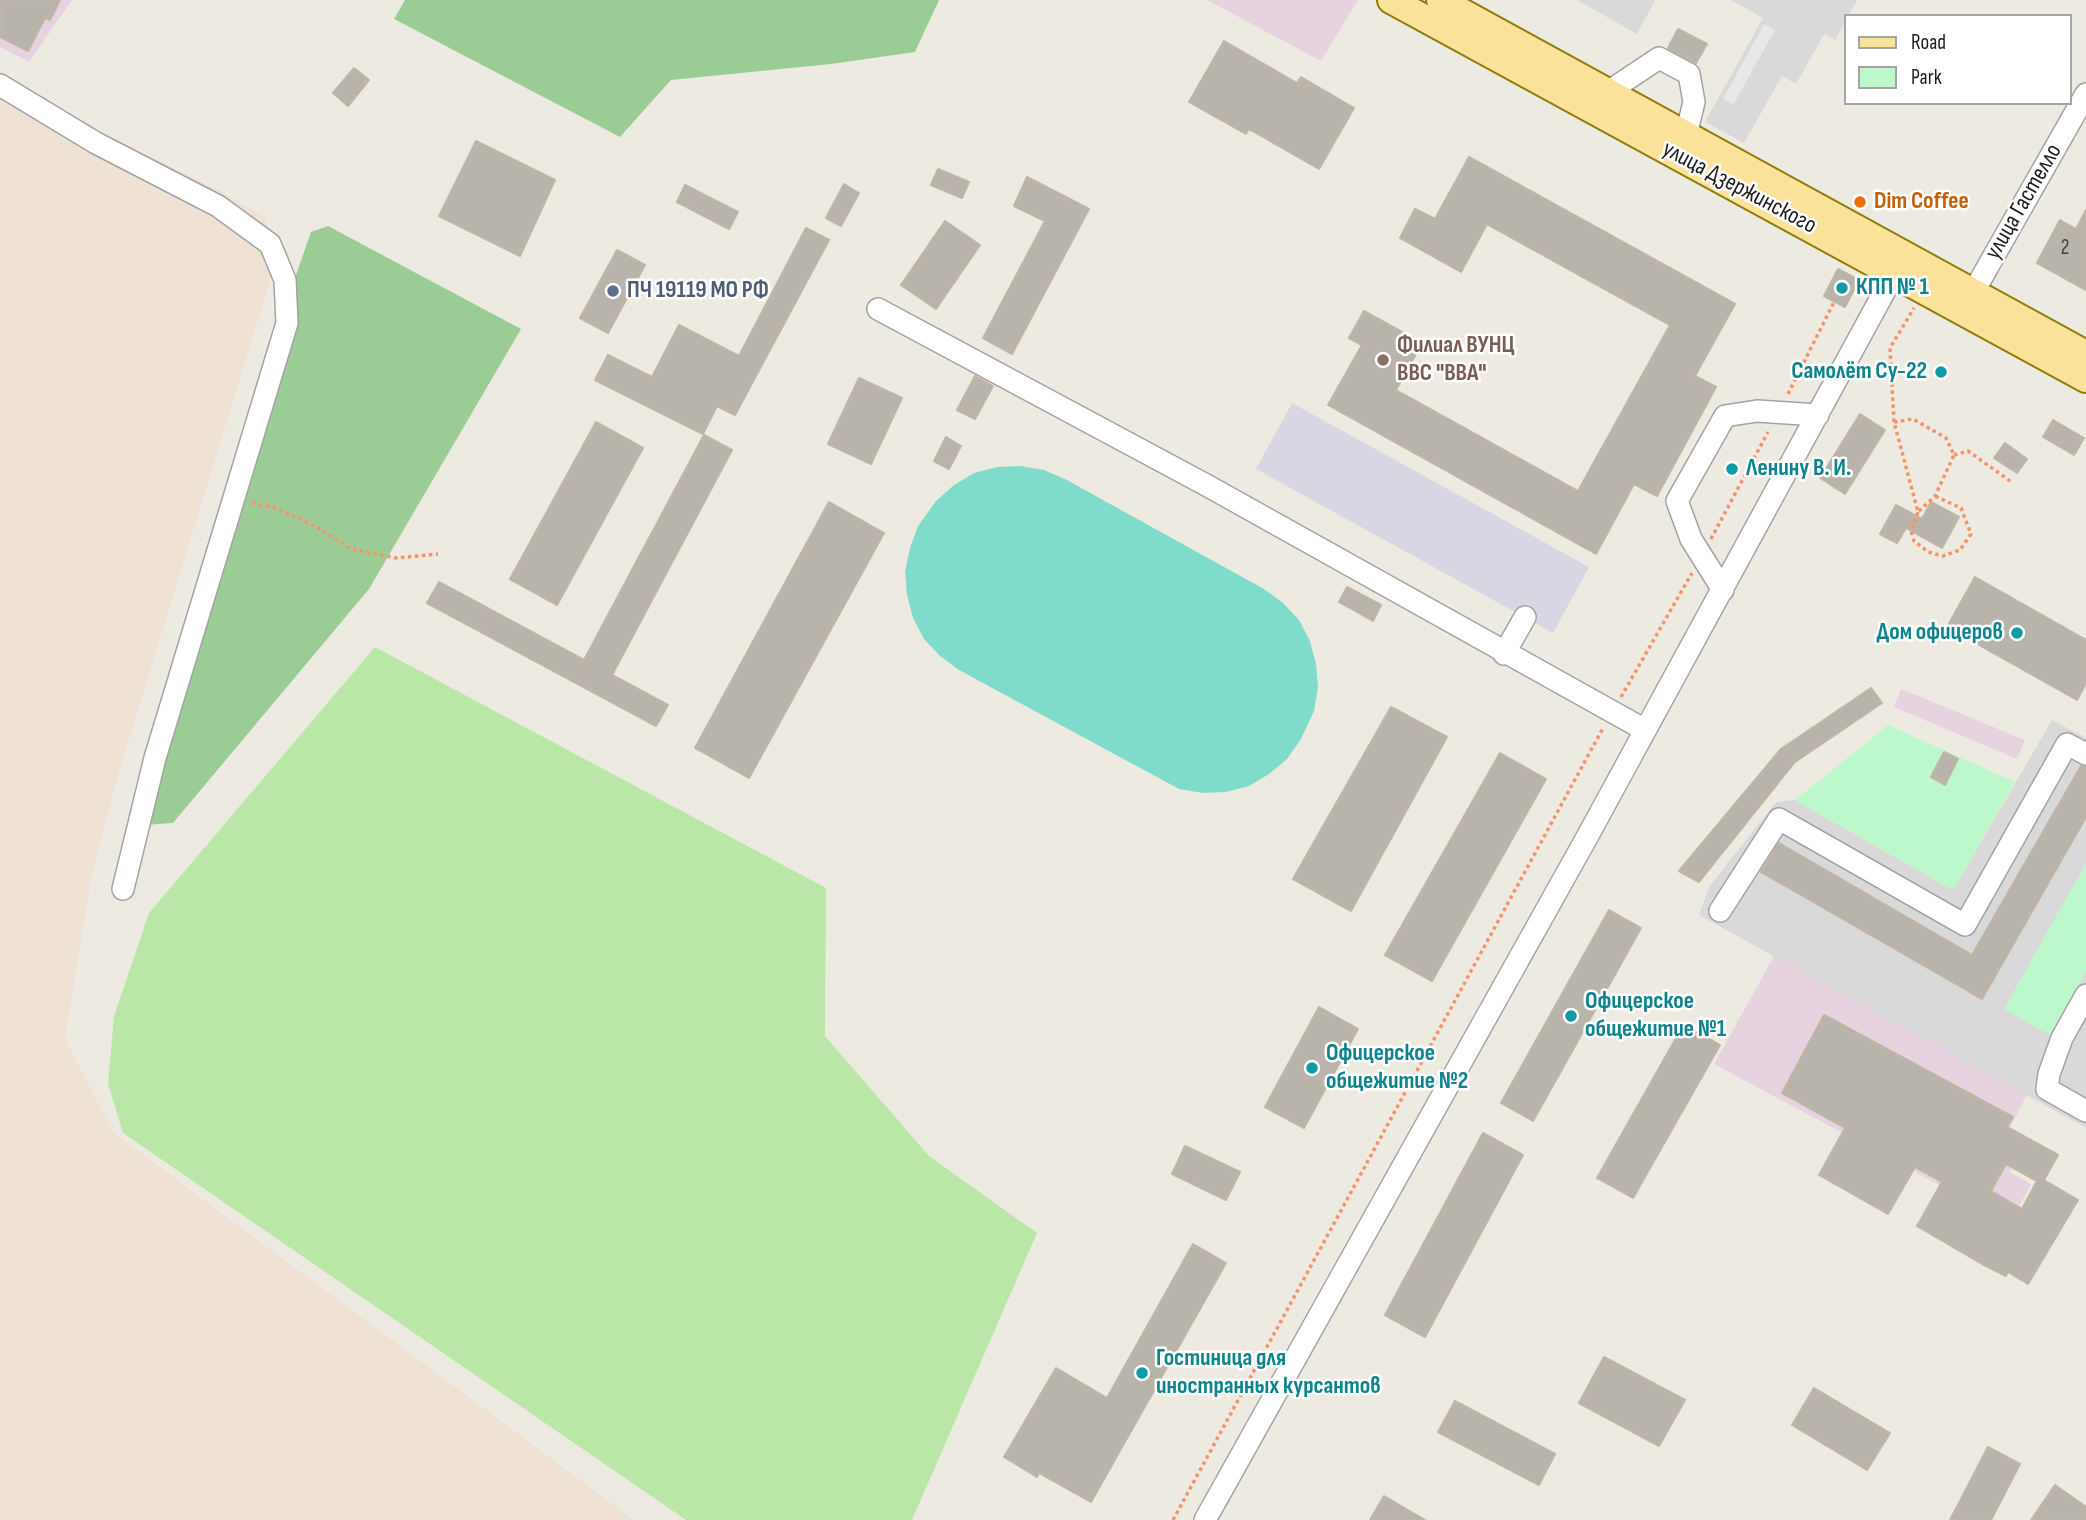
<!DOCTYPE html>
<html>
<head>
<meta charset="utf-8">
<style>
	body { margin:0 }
	#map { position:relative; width:2086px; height:1520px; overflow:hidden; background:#edebe1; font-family:"Sofia Sans Condensed",sans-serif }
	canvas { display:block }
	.legend { position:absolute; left:1844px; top:14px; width:228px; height:91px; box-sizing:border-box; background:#fff; border:2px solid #a4a4a4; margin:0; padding:9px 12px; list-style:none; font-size:21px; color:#1c1c1c }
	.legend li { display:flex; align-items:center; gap:14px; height:35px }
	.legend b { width:35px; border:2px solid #a4a4a4 }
</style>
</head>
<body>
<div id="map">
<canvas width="2086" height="1520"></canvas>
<ul class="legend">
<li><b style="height:9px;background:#fae29a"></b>Road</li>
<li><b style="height:19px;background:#bdf8cd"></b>Park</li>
</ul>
</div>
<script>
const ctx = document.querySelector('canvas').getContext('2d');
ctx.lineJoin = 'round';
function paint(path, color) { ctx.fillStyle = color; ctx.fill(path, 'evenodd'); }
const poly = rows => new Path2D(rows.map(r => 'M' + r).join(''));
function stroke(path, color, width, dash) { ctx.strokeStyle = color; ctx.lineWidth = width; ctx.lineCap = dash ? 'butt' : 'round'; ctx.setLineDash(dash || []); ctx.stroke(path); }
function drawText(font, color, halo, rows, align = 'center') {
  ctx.font = font + ' "Sofia Sans Condensed",sans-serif'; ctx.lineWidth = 5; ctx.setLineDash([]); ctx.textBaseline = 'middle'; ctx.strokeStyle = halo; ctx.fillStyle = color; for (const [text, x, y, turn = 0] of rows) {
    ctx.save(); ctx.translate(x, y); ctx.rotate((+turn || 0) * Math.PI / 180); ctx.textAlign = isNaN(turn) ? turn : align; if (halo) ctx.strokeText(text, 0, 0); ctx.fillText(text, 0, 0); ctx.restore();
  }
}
const residential = poly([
	[1577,0,1655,0,1637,34],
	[1731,0,1857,0,1835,40,1824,34,1796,84,1782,76,1744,143,1705,122,1763,18],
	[2052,720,2086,738,2086,1128,1699,915,1709,887,1776,802,1795,800,1953,890]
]);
const industrial = poly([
	[0,0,72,0,29,62,0,47],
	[1207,0,1358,0,1321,61],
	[1901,689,2025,740,2017,759,1894,707],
	[1774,956,2027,1095,2007,1133,2022,1145,2009,1172,2031,1184,2010,1223,1714,1064]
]);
const military = poly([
	[0,70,63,113,226,194,265,218,278,255,119,772,91,879,65,1039,114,1133,634,1520,0,1520]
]);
const grass = poly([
	[375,647,826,888,825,1036,929,1156,1037,1233,912,1520,686,1520,123,1133,108,1084,114,1016,149,913]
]);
const forest = poly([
	[405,0,939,0,915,52,831,64,671,80,620,137,394,19],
	[328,226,521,329,369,589,173,823,130,826,275,335,311,232]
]);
const park = poly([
	[1888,725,2015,782,1953,890,1795,800],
	[2086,863,2086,972,2050,1035,2004,1009]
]);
const pitch = poly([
	[1020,466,1044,470,1065,479,1264,589,1283,603,1299,620,1310,641,1316,664,1318,687,1314,711,1301,739,1287,759,1269,774,1249,786,1226,792,1203,793,1179,789,959,670,940,656,924,639,913,618,907,595,905,572,910,548,918,526,936,501,954,485,974,473,997,467]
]);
const parking = poly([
	[1764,24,1775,30,1733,105,1723,99]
]);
const plaza = poly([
	[1292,403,1589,567,1553,633,1256,469]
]);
const building = poly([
	[0,0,60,0,50,20,45,18,28,51,0,37,0,0],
	[1678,29,1707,44,1696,63,1668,48,1678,29],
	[1224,41,1297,83,1301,77,1354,108,1319,169,1249,129,1246,134,1189,102,1224,41],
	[354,68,369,80,348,106,333,93,354,68],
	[476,141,555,180,520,256,439,216,476,141],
	[1469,157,1735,304,1695,376,1716,387,1657,496,1634,484,1596,554,1328,405,1362,345,1349,338,1364,311,1422,343,1396,390,1578,491,1670,325,1487,224,1461,272,1400,238,1415,209,1435,219,1469,157],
	[938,169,969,182,962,198,931,185,938,169],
	[1027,177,1089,209,1012,354,983,338,1045,221,1014,206,1027,177],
	[844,184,859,193,841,226,826,218,844,184],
	[685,185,738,212,729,229,677,202,685,185],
	[2086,210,2086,290,2037,263,2060,220,2076,229,2086,210],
	[945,221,980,245,936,309,901,285,945,221],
	[806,228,829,240,735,415,717,406,703,434,595,380,608,355,652,377,679,325,739,356,806,228],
	[617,250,645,265,608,333,580,318,617,250],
	[1838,269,1859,280,1845,307,1824,296,1838,269],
	[975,376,993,386,975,419,957,410,975,376],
	[859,378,902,398,871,464,828,444,859,378],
	[1860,414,1885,430,1845,494,1820,478,1860,414],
	[2053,420,2084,438,2074,455,2043,437,2053,420],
	[596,422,643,448,557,605,510,579,596,422],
	[704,435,732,450,612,675,668,705,656,726,427,603,439,582,584,660,704,435],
	[946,437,961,446,949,469,934,461,946,437],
	[2005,443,2027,459,2017,473,1994,458,2005,443],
	[829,502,884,533,749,778,695,748,829,502],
	[1931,502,1959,517,1942,548,1906,528,1897,543,1880,534,1896,505,1922,519,1931,502],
	[1975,577,2086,640,2086,683,2077,700,1947,627,1975,577],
	[1347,587,1381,605,1373,621,1339,602,1347,587],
	[1871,688,1882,703,1795,762,1699,882,1679,871,1781,749,1871,688],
	[1391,707,1447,737,1351,911,1293,879,1391,707],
	[1944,752,1958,759,1945,785,1931,777,1944,752],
	[1500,753,1546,779,1432,981,1385,955,1500,753],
	[2081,766,2086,767,2086,817,1982,999,1761,872,1779,843,1972,955,2081,766],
	[1609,910,1641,928,1533,1121,1501,1103,1609,910],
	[1319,1007,1358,1029,1304,1128,1265,1107,1319,1007],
	[1824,1015,2013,1117,2007,1127,2058,1155,2044,1180,2078,1200,2028,1284,2008,1272,2006,1276,1982,1264,1917,1226,1942,1182,1915,1167,1888,1214,1819,1175,1845,1128,1782,1093,1824,1015],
	[2006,1164,2037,1181,2022,1209,1991,1191,2006,1164],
	[1684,1024,1720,1045,1633,1198,1597,1178,1684,1024],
	[1483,1133,1523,1155,1425,1337,1385,1315,1483,1133],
	[1185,1146,1240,1172,1226,1200,1172,1174,1185,1146],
	[1193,1244,1226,1263,1091,1502,1039,1473,1037,1477,1004,1457,1056,1368,1107,1398,1193,1244],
	[1604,1357,1685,1400,1659,1446,1579,1403,1604,1357],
	[1814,1388,1890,1433,1867,1470,1792,1425,1814,1388],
	[1455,1401,1555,1454,1539,1485,1438,1432,1455,1401],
	[1988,1447,2020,1464,1991,1520,1950,1520,1988,1447],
	[2055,1485,2086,1507,2086,1520,2031,1520,2055,1485],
	[1384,1496,1425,1520,1370,1520,1384,1496]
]);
const path = poly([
	[1788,394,1834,302],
	[1894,422,1913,419,1946,438,1954,455,1935,496,1918,512,1894,422,1890,348,1914,308],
	[1954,455,1968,451,2013,483],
	[252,503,275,508,317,527,351,549,397,558,438,554],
	[1918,512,1911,531,1914,541,1928,552,1943,556,1960,550,1971,534,1961,508,1935,496],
	[1711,539,1768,432],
	[1621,697,1692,573],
	[1173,1520,1603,728]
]);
const minor = poly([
	[0,85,96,143,218,206,270,244,285,280,287,323,155,758,123,889],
	[1608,92,1659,58,1689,74,1694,102,1686,135],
	[1966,305,2086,94],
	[878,309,1208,486,1645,730],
	[1723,590,1691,539,1677,501,1725,416,1757,411,1818,415],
	[1504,654,1525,617],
	[1720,911,1779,819,1965,925,2067,744,2086,754],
	[2086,995,2062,1038,2049,1074,2047,1089,2086,1111],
	[1205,1520,1586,839,1900,263]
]);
const major = poly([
	[1391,0,2086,379],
	[1440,0,2086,354]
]);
const markers = [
	[1860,202,7,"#e8710a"],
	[1842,288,7,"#0f9aa8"],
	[613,291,7,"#5c6f8a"],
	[1383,360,7,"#8d6e63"],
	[1941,372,7,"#0f9aa8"],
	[1732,469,7,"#0f9aa8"],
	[2017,633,7,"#0f9aa8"],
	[1571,1016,7,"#0f9aa8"],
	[1312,1068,7,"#0f9aa8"],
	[1142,1373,7,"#0f9aa8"]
];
const numberNames = [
	["2",2065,249]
];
const streetNames = [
	["улица Дзержинского",1739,188,28],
	["улица Гастелло",2024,202,-60]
];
const foodNames = [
	["Dim Coffee",1874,202]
];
const cultureNames = [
	["КПП № 1",1856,288],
	["Самолёт Су-22",1927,372,"right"],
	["Ленину В. И.",1746,469],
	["Дом офицеров",2003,633,"right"],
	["Офицерское",1585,1002],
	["общежитие №1",1585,1030],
	["Офицерское",1326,1054],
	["общежитие №2",1326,1082],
	["Гостиница для",1156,1359],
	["иностранных курсантов",1156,1387]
];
const serviceNames = [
	["ПЧ 19119 МО РФ",627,291]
];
const educationNames = [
	["Филиал ВУНЦ",1397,346],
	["ВВС \"ВВА\"",1397,374]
];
paint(residential, '#dad9d9');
paint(industrial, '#e6d3df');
paint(military, '#efe1d4');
paint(grass, '#bae7a7');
paint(forest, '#9ccc96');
paint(park, '#bdf8cd');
paint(pitch, '#80dcca');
paint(parking, '#e8e8e8');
paint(plaza, '#d8d6e3');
paint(building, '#b9b4ab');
stroke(building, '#beb5a4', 2);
stroke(minor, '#a3a3a3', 24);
stroke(major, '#907d03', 30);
stroke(path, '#f79269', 3.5, [3.5, 3.5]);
stroke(minor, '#fff', 21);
stroke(major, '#fae29a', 26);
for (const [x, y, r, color] of markers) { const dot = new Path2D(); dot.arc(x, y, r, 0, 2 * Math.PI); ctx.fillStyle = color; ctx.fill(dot); stroke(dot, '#fff', 2.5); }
drawText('21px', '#434240', null, numberNames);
drawText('24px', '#1c1c1c', '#fff', streetNames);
drawText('bold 24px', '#c56008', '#fff', foodNames, 'left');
drawText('bold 24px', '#0d838f', '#fff', cultureNames, 'left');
drawText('bold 24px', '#4e5e75', '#fff', serviceNames, 'left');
drawText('bold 24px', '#785e54', '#fff', educationNames, 'left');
</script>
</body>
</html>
